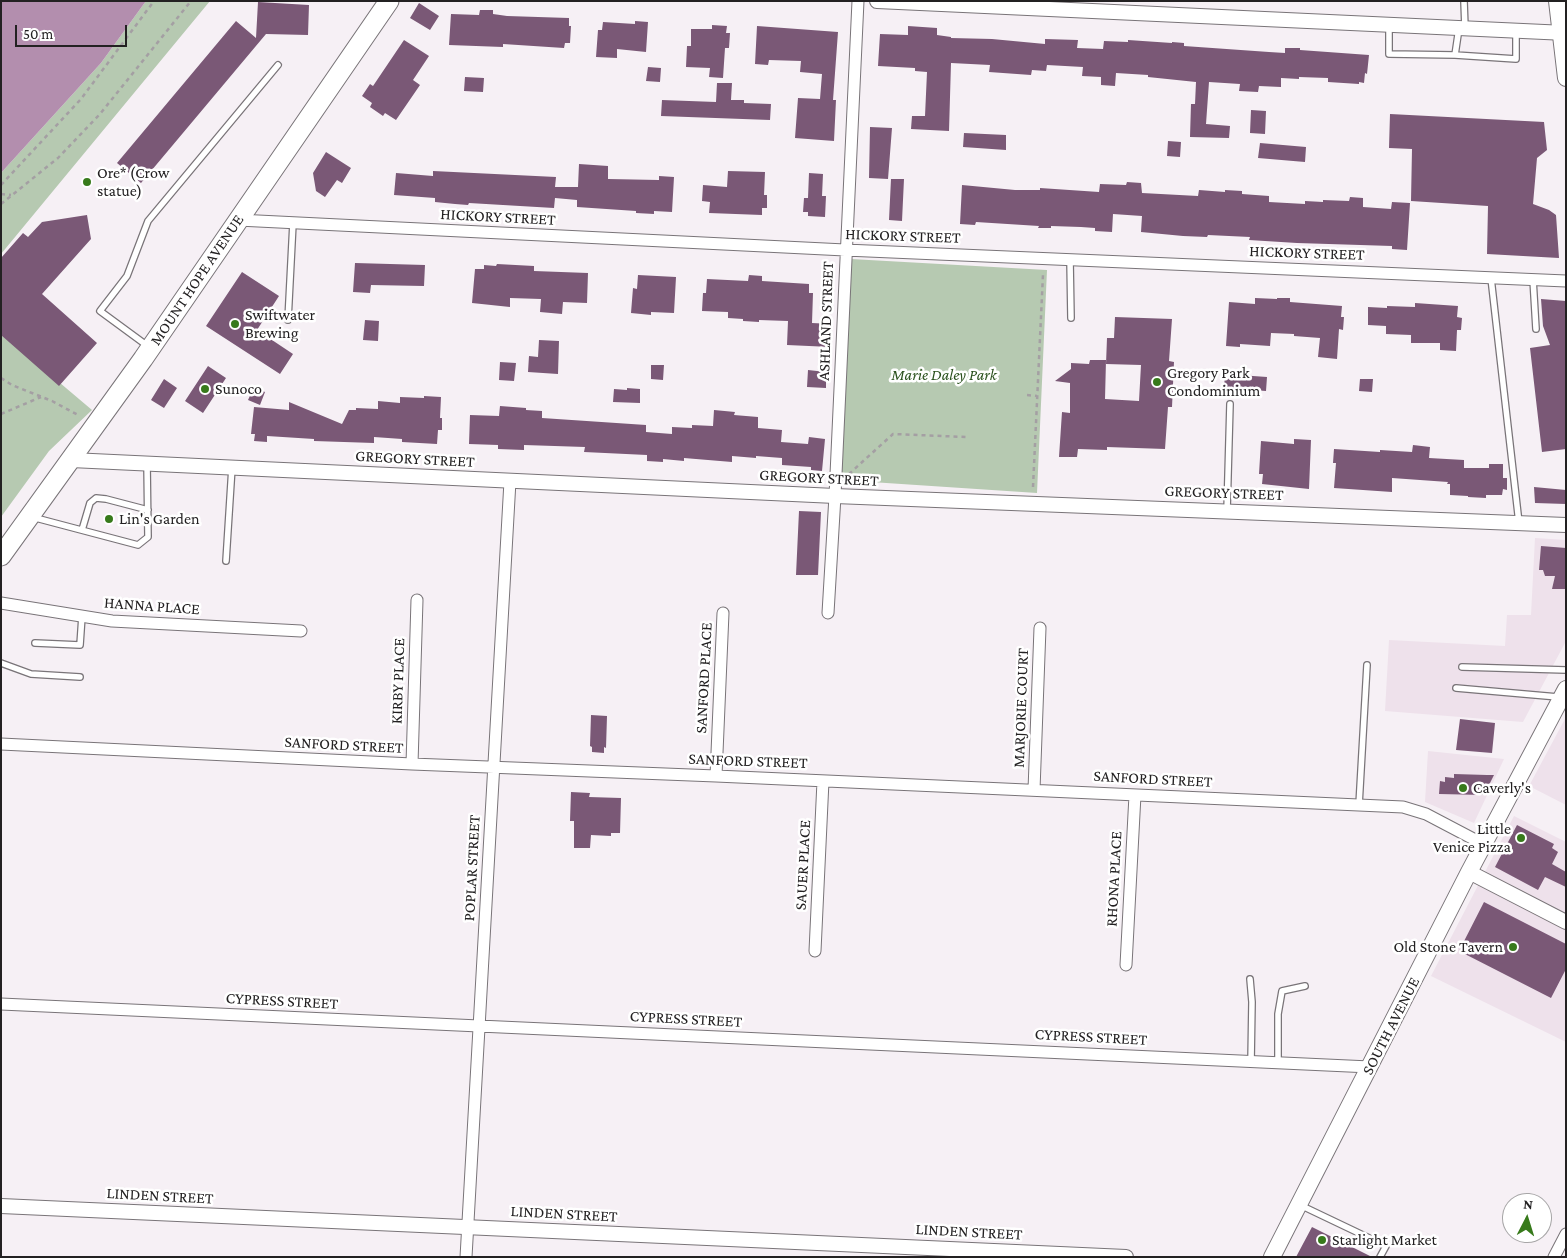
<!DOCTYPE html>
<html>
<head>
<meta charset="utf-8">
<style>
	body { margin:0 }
	#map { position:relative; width:1567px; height:1258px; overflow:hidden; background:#f6f0f5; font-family:"Crimson Pro",serif }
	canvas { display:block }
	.frame { position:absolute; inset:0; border:2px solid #232122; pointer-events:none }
	.north { position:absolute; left:1502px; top:1193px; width:50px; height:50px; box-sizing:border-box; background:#fff; border:1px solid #a7a6a7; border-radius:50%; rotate:5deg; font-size:14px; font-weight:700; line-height:20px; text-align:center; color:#232122 }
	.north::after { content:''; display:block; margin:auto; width:18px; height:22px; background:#377a1b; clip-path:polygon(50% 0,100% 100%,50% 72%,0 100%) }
	.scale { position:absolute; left:15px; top:25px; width:112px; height:22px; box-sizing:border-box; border:2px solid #232122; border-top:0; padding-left:6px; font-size:15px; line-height:18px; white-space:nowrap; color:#232122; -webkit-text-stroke:4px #fff; paint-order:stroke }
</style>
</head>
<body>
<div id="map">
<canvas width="1567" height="1258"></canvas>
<div class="frame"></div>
<div class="north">N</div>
<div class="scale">50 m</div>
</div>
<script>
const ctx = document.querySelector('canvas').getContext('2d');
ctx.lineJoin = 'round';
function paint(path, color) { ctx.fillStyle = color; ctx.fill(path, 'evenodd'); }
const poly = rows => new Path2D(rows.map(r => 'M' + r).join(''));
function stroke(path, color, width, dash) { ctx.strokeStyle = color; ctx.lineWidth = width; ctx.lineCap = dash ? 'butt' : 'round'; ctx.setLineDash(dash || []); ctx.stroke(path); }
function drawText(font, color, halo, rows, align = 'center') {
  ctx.font = font + ' "Crimson Pro",serif'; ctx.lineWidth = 5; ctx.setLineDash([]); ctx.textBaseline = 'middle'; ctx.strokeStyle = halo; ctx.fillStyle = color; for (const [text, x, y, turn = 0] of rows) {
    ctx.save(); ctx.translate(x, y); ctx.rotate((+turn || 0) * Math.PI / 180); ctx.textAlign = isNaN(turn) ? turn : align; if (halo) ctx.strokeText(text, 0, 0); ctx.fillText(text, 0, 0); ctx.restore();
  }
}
const built = poly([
	[1535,538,1566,540,1566,641,1523,722,1385,711,1389,640,1505,646,1507,615,1531,615],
	[1566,717,1566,805,1529,786],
	[1428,751,1504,759,1474,823,1425,802],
	[1514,816,1566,842,1566,1042,1431,976]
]);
const green = poly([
	[146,1,210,1,1,254,1,173,101,63],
	[851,259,1047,270,1037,493,841,480],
	[1,333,92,410,49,451,1,517]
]);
const water = poly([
	[1,1,146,1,101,63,1,173]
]);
const building = poly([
	[258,2,309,5,308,35,266,34,141,183,117,163,236,21,256,38],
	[419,3,439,16,430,30,410,18],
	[480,10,493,10,493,14,507,16,569,18,569,26,571,26,570,43,565,43,564,48,503,44,503,47,449,45,451,14,479,15],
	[635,21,648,22,646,52,617,49,617,58,596,57,598,30,602,30,603,22,635,24],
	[712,25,727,26,726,33,730,33,729,48,725,48,723,78,709,77,710,68,686,67,687,46,691,46,691,29,712,29],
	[757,26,838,32,833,100,836,100,834,141,795,138,798,98,820,99,822,74,800,72,801,61,769,60,768,65,755,64],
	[908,26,937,28,937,35,951,37,951,38,992,39,1045,44,1045,39,1078,40,1077,48,1103,49,1104,41,1128,42,1128,40,1172,43,1172,42,1184,43,1184,46,1269,52,1285,53,1285,48,1300,48,1300,50,1369,55,1367,74,1365,73,1364,83,1359,82,1359,84,1328,82,1328,78,1299,77,1299,79,1281,78,1281,87,1259,86,1258,92,1239,91,1240,84,1209,82,1206,124,1230,126,1229,138,1190,137,1191,104,1195,104,1196,82,1148,77,1148,75,1116,73,1115,86,1101,85,1101,77,1082,76,1083,67,1047,65,1046,71,1032,70,1031,75,989,72,990,65,951,63,949,131,911,129,912,116,925,116,927,72,915,71,915,68,878,66,880,34,908,35],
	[404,40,429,56,413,80,420,85,396,120,385,113,383,116,370,107,372,103,362,96,370,84,373,86],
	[648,67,661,68,660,82,646,81],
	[465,77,484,78,483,92,464,91],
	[717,83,732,83,731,100,744,100,744,103,771,104,770,120,661,116,662,100,716,102],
	[1251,110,1266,111,1265,134,1250,133],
	[1390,114,1544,122,1547,150,1537,158,1533,204,1549,210,1556,215,1559,258,1487,254,1488,206,1411,201,1412,149,1389,148],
	[870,127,892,128,888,179,869,178],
	[964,133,1006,135,1006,150,963,147],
	[1168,141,1181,142,1180,157,1167,156],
	[1260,143,1306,147,1305,162,1258,158],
	[326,152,351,168,342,183,337,180,325,197,316,191,313,173],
	[579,164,608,166,608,179,659,180,659,176,674,177,672,212,654,211,654,214,636,213,636,211,577,207,577,200,555,198,554,208,469,203,468,205,455,204,435,202,435,198,394,195,396,173,433,176,433,171,556,177,555,187,578,187],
	[728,171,765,172,764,195,767,195,767,208,762,208,762,215,709,213,710,202,702,201,703,185,727,187],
	[809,173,823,174,822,196,826,196,825,217,808,216,808,212,803,212,804,198,808,198],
	[891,179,904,179,902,221,889,220],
	[1127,182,1141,183,1142,193,1198,196,1199,190,1225,192,1225,190,1242,191,1242,194,1269,196,1269,202,1305,204,1305,201,1323,202,1323,200,1349,201,1350,197,1363,198,1363,207,1391,209,1392,202,1410,203,1407,250,1392,249,1392,246,1297,243,1249,240,1250,237,1208,235,1207,237,1183,236,1141,232,1142,216,1113,214,1112,232,1095,231,1095,228,1081,227,1051,226,1051,228,1038,228,1039,226,976,222,975,225,960,224,962,185,1015,190,1040,190,1040,188,1099,192,1100,184,1126,185],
	[87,215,91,239,42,294,97,343,59,386,1,335,1,258,23,233,28,237,42,222],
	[355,263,425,265,424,286,371,285,370,293,353,292],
	[497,264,534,266,534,271,588,273,587,303,563,302,562,314,540,312,541,299,510,298,510,307,472,303,475,269,484,269,484,265,496,266],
	[242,272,279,296,257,330,293,354,280,374,206,326],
	[638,275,676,277,674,313,651,312,651,315,631,313,633,288,637,289],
	[749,275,762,276,762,281,809,284,809,293,813,293,812,323,832,324,831,347,787,345,788,321,759,320,759,322,743,321,743,319,728,318,728,312,702,311,703,293,706,293,707,279,748,281],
	[1255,298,1277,299,1277,298,1290,298,1290,302,1342,306,1341,317,1344,317,1343,330,1339,329,1337,359,1318,357,1320,338,1294,336,1294,334,1271,333,1270,346,1240,344,1240,347,1226,346,1229,302,1255,304],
	[1541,299,1566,301,1566,449,1542,452,1530,348,1550,345,1543,326],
	[1415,303,1458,306,1457,317,1462,318,1461,330,1457,330,1456,351,1440,350,1440,343,1411,343,1411,335,1386,334,1386,326,1368,325,1368,307,1387,308,1387,306,1415,307],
	[1115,317,1172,319,1169,361,1174,362,1172,407,1168,407,1165,449,1107,447,1107,450,1078,449,1077,457,1059,457,1062,412,1070,413,1070,383,1055,381,1071,369,1071,363,1089,364,1090,360,1106,360,1105,399,1139,401,1141,365,1106,364,1107,338,1114,338],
	[365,320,379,321,378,341,363,340],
	[539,340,559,341,558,374,528,372,529,356,538,357],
	[500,362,516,363,514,381,499,380],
	[651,365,664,365,663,380,651,379],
	[208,366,226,378,203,413,185,401],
	[808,370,826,372,826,388,807,387],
	[1225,374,1267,377,1266,391,1224,388],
	[164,379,177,388,164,408,151,400],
	[1360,379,1373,379,1372,392,1359,391],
	[254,387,265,392,260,405,248,400],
	[627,388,640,389,640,403,613,402,614,389,627,390],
	[424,396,441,397,440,418,442,418,442,430,438,430,437,444,402,442,402,439,374,437,374,443,314,441,314,439,267,436,267,442,254,441,255,434,251,434,254,407,289,410,289,402,342,424,349,410,356,410,356,408,378,409,378,401,400,403,400,397,424,398],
	[500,406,526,408,526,410,542,411,542,418,646,425,646,432,672,434,672,427,692,428,692,425,713,426,714,410,735,412,734,415,758,417,758,428,782,430,781,442,808,444,809,437,825,439,822,471,811,470,811,467,782,465,782,458,756,456,756,458,732,456,732,462,684,458,684,461,663,459,663,462,647,461,647,455,584,452,585,447,524,445,524,450,498,449,498,445,469,444,470,415,499,416],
	[1294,439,1311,440,1309,489,1262,484,1263,474,1259,474,1261,441,1294,444],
	[1413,445,1430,447,1429,458,1464,460,1464,468,1489,468,1489,464,1503,464,1503,478,1507,478,1507,490,1503,489,1502,495,1486,495,1486,498,1468,497,1468,496,1450,495,1450,484,1447,484,1448,482,1392,478,1392,492,1334,488,1336,463,1333,463,1334,449,1380,452,1380,450,1412,452],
	[1534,487,1566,490,1566,504,1535,503],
	[799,511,821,512,818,575,796,575],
	[1541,546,1566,548,1566,589,1552,589,1555,576,1545,576,1543,570,1539,570],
	[591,715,607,716,606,748,604,747,604,753,592,752,592,747,590,746],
	[1460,719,1495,723,1492,753,1456,750],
	[1454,774,1487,775,1494,775,1484,795,1439,794,1440,781,1445,782,1445,777,1454,778],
	[571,792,590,793,589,797,621,798,620,833,611,833,611,836,591,835,590,848,574,848,574,821,570,821],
	[1517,825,1554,844,1552,848,1558,852,1552,864,1566,872,1566,887,1545,877,1538,890,1495,867],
	[1484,902,1566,944,1566,969,1551,998,1459,951],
	[1312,1227,1372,1257,1296,1257]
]);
const path = poly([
	[1,185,81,99,154,1],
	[1,194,11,195],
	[1,204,58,158,100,114,191,1],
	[1,378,12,385,52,401,78,415],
	[1027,395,1037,396],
	[1,414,41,397],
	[849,474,893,434,966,437],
	[1033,487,1043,274]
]);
const service = poly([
	[1464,1,1465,28],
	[1389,24,1389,54,1455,55],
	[1459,28,1455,55,1516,59,1516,30],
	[1070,260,1071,318],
	[1491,278,1519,523],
	[1533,279,1536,329],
	[288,320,293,223],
	[149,347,100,311,127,276,148,221,278,65],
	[1227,511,1230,404],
	[32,517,138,545,148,537,147,463],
	[82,530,90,503,96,498,106,499,148,510],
	[226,561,232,467],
	[35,643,80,645,82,616],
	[1,663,31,674,80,677],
	[1462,667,1566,670],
	[1456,688,1558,697],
	[1359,805,1367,665],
	[1250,979,1252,1002,1251,1062],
	[1278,1063,1278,1014,1282,991,1305,986],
	[1300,1205,1386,1246,1380,1257]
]);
const minor = poly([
	[238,220,845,250,1566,281],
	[1,603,112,621,301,631],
	[828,613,835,496,858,1],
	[1,744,412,764,716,776,1403,807,1426,814,1485,845],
	[412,764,417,600],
	[716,776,723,613],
	[1034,790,1040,628],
	[815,951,823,781],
	[1126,965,1135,795],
	[1,1004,1370,1067],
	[466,1257,510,481],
	[1554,1257,1566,1234]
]);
const tertiary = poly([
	[877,1,1566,33],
	[71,460,835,496,1566,525],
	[1469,872,1566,922],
	[1,1206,1126,1257]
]);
const secondary = poly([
	[1557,1,1566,78],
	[1272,1257,1469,872,1566,689]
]);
const primary = poly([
	[1,556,143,359,389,1]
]);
const markers = [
	[87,182,5,"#377a1b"],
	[235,324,5,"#377a1b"],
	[1157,382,5,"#377a1b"],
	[205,389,5,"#377a1b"],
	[109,519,5,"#377a1b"],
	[1463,788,5,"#377a1b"],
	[1521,838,5,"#377a1b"],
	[1513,947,5,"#377a1b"],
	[1322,1240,5,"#377a1b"]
];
const poiNames = [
	["Ore* (Crow",97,173],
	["statue)",97,191],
	["Swiftwater",245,315],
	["Brewing",245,333],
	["Gregory Park",1167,373],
	["Condominium",1167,391],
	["Sunoco",215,389],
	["Lin's Garden",119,519],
	["Caverly's",1473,788],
	["Little",1511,829,"right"],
	["Venice Pizza",1511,847,"right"],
	["Old Stone Tavern",1503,947,"right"],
	["Starlight Market",1332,1240]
];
const streetNames = [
	["HICKORY STREET",498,217,3],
	["HICKORY STREET",903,236,2],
	["HICKORY STREET",1307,253,2],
	["MOUNT HOPE AVENUE",197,280,-56],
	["ASHLAND STREET",826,321,-88],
	["GREGORY STREET",415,459,3],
	["GREGORY STREET",819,478,3],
	["GREGORY STREET",1224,493,2],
	["HANNA PLACE",152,606,4],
	["SANFORD PLACE",704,678,-87],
	["KIRBY PLACE",398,681,-88],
	["MARJORIE COURT",1021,708,-88],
	["SANFORD STREET",344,745,3],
	["SANFORD STREET",748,761,2],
	["SANFORD STREET",1153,779,3],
	["SAUER PLACE",803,865,-87],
	["POPLAR STREET",472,868,-87],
	["RHONA PLACE",1114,879,-87],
	["CYPRESS STREET",282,1001,3],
	["CYPRESS STREET",686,1019,3],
	["SOUTH AVENUE",1391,1026,-63],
	["CYPRESS STREET",1091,1037,3],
	["LINDEN STREET",160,1196,3],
	["LINDEN STREET",564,1214,3],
	["LINDEN STREET",969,1232,3]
];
const parkNames = [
	["Marie Daley Park",944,375]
];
paint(built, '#eee1eb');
paint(green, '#b6c9b1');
paint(water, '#b38eae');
paint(building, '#7a5876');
stroke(service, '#797478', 8);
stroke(minor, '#797478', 13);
stroke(tertiary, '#797478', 16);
stroke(secondary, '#797478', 18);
stroke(primary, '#797478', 21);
stroke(path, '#a49fa3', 2.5, [4, 4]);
stroke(service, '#fff', 5.5);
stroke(minor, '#fff', 11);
stroke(tertiary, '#fff', 14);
stroke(secondary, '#fff', 16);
stroke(primary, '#fff', 19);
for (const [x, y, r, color] of markers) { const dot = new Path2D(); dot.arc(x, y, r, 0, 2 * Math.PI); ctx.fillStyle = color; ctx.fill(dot); stroke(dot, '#fff', 2); }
drawText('16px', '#232122', '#fff', poiNames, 'left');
drawText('16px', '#232122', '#fff', streetNames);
drawText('italic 16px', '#2a511d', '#fff', parkNames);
</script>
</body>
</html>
